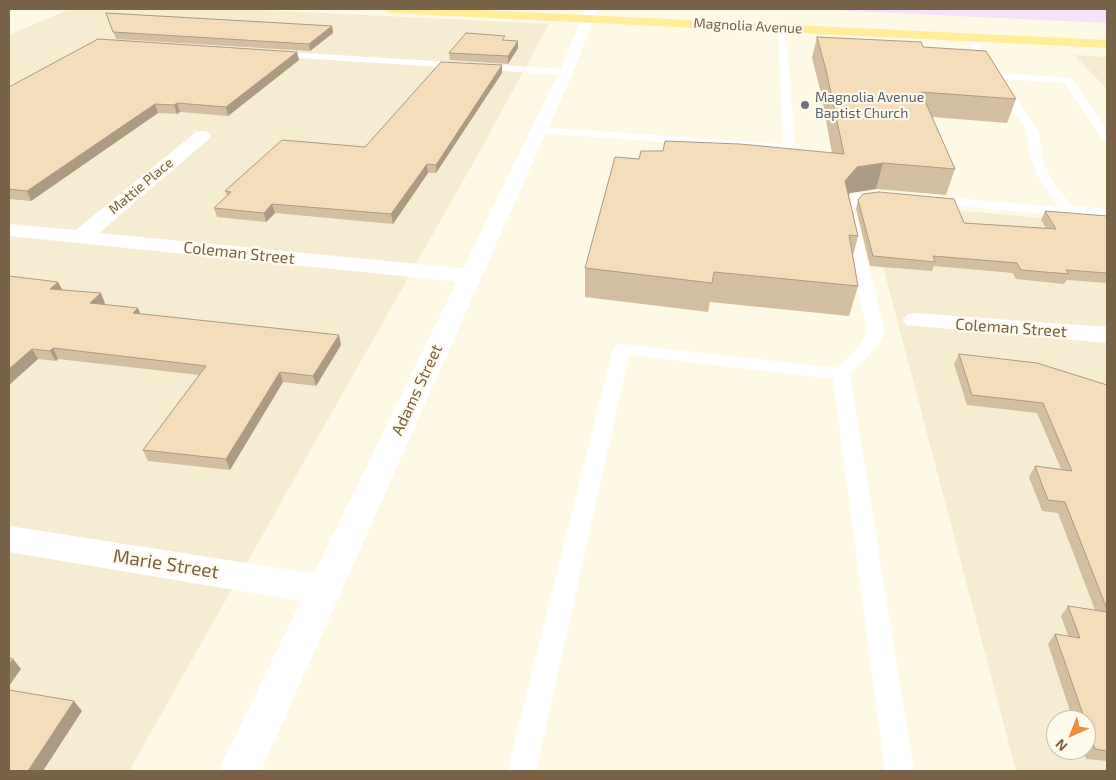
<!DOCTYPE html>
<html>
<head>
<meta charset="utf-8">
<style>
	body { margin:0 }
	#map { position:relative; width:1116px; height:780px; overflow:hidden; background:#fef9e4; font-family:"Exo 2",sans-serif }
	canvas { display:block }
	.frame { position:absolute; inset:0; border:10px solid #786248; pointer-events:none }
	.north { position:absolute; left:1046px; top:710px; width:50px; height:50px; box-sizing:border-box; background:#fffbec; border:1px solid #c9beaa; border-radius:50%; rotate:224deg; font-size:14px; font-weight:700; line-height:20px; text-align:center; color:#786248 }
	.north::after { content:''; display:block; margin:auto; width:18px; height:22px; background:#f08a41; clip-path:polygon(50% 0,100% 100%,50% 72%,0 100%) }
</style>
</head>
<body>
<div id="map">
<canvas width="1116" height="780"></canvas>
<div class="frame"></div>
<div class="north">N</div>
</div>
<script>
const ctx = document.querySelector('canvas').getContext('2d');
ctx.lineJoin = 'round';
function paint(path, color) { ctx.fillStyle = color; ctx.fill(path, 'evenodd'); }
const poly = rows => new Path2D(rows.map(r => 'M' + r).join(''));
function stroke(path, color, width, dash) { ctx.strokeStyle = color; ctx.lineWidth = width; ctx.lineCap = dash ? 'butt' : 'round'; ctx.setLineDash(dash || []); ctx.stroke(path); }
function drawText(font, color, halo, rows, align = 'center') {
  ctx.font = font + ' "Exo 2",sans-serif'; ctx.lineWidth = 4.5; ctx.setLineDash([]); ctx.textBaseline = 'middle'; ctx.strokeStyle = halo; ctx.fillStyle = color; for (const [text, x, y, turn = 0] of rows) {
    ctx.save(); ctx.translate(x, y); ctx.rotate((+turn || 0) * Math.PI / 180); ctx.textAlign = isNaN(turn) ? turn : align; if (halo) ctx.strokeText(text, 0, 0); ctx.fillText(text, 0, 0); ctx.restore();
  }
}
const residential = poly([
	[70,9,242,9,549,24,485,142,129,771,9,771,9,35],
	[1074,55,1107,57,1107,89],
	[866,202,1107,224,1107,771,1016,771],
	[1056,720,1086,720,1086,750,1056,750]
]);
const education = poly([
	[806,9,1107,9,1107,23]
]);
const service = poly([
	[782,25,786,28,795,148,793,151,538,133,532,130,538,127,783,144,778,28,782,25],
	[966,35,972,35,998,73,1071,78,1107,129,1107,140,1103,140,1064,83,1003,79,1039,132,1042,157,1049,175,1071,206,1107,209,1107,217,1055,215,926,203,924,200,926,197,931,196,1058,207,1037,175,1030,157,1027,132,964,37,966,35],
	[272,51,566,69,571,72,566,75,269,56,269,52,272,51],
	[887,192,894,196,892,199,859,202,854,209,885,331,879,344,850,375,914,771,885,771,833,379,629,355,536,771,507,771,613,349,616,345,622,344,837,368,859,346,867,331,840,209,850,195,887,192]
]);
const minor = poly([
	[202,131,208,132,211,136,208,140,99,233,470,269,478,271,481,276,478,281,470,283,9,236,9,224,76,230,196,132,202,131],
	[915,313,1107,327,1107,343,906,325,903,320,906,315,915,313],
	[9,526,324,575,337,579,342,590,337,601,324,605,9,552,9,526]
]);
const secondary = poly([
	[586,9,598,9,573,72,261,771,218,771,559,72,586,9]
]);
const primary = poly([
	[383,9,460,9,1107,40,1107,48,389,13,383,9]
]);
const wall = poly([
	[106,13,332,26,333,33,310,51,116,39],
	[817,37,923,47,1016,99,1007,123,932,117,955,169,946,195,876,189,850,193,849,195,858,236,853,256,858,286,849,316,710,302,708,312,585,297,585,268,639,159,663,151,832,153,821,93,812,58],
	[505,40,518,48,508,64,450,60,449,53],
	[299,60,228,116,180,112,177,114,158,113,31,201,9,199,9,87],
	[502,73,436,173,428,173,393,224,275,213,266,222,217,217,214,208,227,196,225,191,365,147],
	[858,200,964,223,1046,228,1041,220,1045,211,1107,216,1107,283,1067,280,1064,284,1016,279,1013,273,934,266,932,271,870,266,856,209],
	[9,276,62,290,105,303,104,304,140,314,339,335,341,345,316,386,283,382,230,470,148,461,143,450,199,375,58,359,56,361,38,359,9,385],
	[959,354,1107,385,1107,761,1086,759,1083,750,1086,750,1086,720,1073,720,1048,644,1055,634,1068,636,1061,616,1068,606,1095,610,1058,513,1042,511,1029,477,1035,466,1061,469,1037,413,967,405,954,364]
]);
const shadedWall = poly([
	[332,26,333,33,310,51,309,44],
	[518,41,518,48,508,64,508,56],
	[297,52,299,60,228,116,226,107],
	[502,65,502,73,436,173,436,165],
	[177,103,180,112,177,114,174,105],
	[155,104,158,113,31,201,27,191],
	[883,163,876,189,850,193,838,208,845,181,857,167],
	[427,164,428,173,393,224,391,214],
	[272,204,275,213,266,222,264,213],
	[58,282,63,291,50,289],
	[101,293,105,303,95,313,90,303],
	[138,308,142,318,133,313],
	[339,335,341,345,316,386,313,376],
	[53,348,58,359,56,361,50,351],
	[32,349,38,359,9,385,9,369],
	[280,372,283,382,230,470,226,459],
	[13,659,21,669,9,686,9,664],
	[74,701,82,711,43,771,28,771]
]);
const building = poly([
	[106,13,281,23,332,26,309,44,113,32,106,13],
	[466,33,505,36,502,40,518,41,508,56,449,53,466,33],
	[817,37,921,42,923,47,986,51,1016,99,921,92,955,169,883,163,857,167,845,181,858,236,849,235,858,286,714,272,712,283,585,268,615,157,639,159,641,151,663,151,665,141,740,144,844,154,826,70,817,37],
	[98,39,297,52,226,107,177,103,174,105,155,104,27,191,9,189,9,87,98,39],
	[441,62,502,65,436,165,427,164,391,214,272,204,264,213,214,208,231,192,225,191,282,140,365,147,441,62],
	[879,192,954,199,964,223,1056,229,1045,211,1107,216,1107,273,1066,270,1069,274,1021,270,1017,263,933,256,935,262,873,256,858,200,863,194,879,192],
	[9,276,58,282,50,289,101,293,90,303,138,308,133,313,339,335,313,376,280,372,226,459,143,450,206,366,53,348,50,351,32,349,9,369,9,276],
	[959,354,1037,363,1107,385,1107,609,1065,502,1048,500,1035,466,1072,471,1043,403,972,395,959,354],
	[1068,606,1107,612,1107,751,1095,749,1086,723,1086,720,1085,720,1055,634,1080,638,1068,606],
	[9,658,13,659,9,664,9,658],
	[9,690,74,701,28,771,9,771,9,690]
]);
const markers = [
	[805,105,5,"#6b7280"]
];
const farStreetnames = [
	["Magnolia Avenue",748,26,3],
	["Mattie Place",141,186,-40]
];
const farWorshipnames = [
	["Magnolia Avenue",815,97],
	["Baptist Church",815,113]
];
const streetNames = [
	["Coleman Street",239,253,6],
	["Coleman Street",1011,328,4],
	["Adams Street",417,390,-65]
];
const nearStreetnames = [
	["Marie Street",166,564,9]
];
paint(residential, '#f6ecd2');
paint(education, '#f6e1fa');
paint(service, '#fff');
paint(minor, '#fff');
paint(secondary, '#fff');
paint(primary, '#ffed9a');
paint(wall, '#d3bea0');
paint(shadedWall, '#ac9b82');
paint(building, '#f5ddba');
stroke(building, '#ac9b82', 1);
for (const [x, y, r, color] of markers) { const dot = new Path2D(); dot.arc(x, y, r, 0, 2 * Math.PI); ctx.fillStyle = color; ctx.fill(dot); stroke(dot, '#fffbec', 2); }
drawText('14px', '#786248', '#fffbec', farStreetnames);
drawText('14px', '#5b616d', '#fffbec', farWorshipnames, 'left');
drawText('16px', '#786248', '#fffbec', streetNames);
drawText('19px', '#786248', '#fffbec', nearStreetnames);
</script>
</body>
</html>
